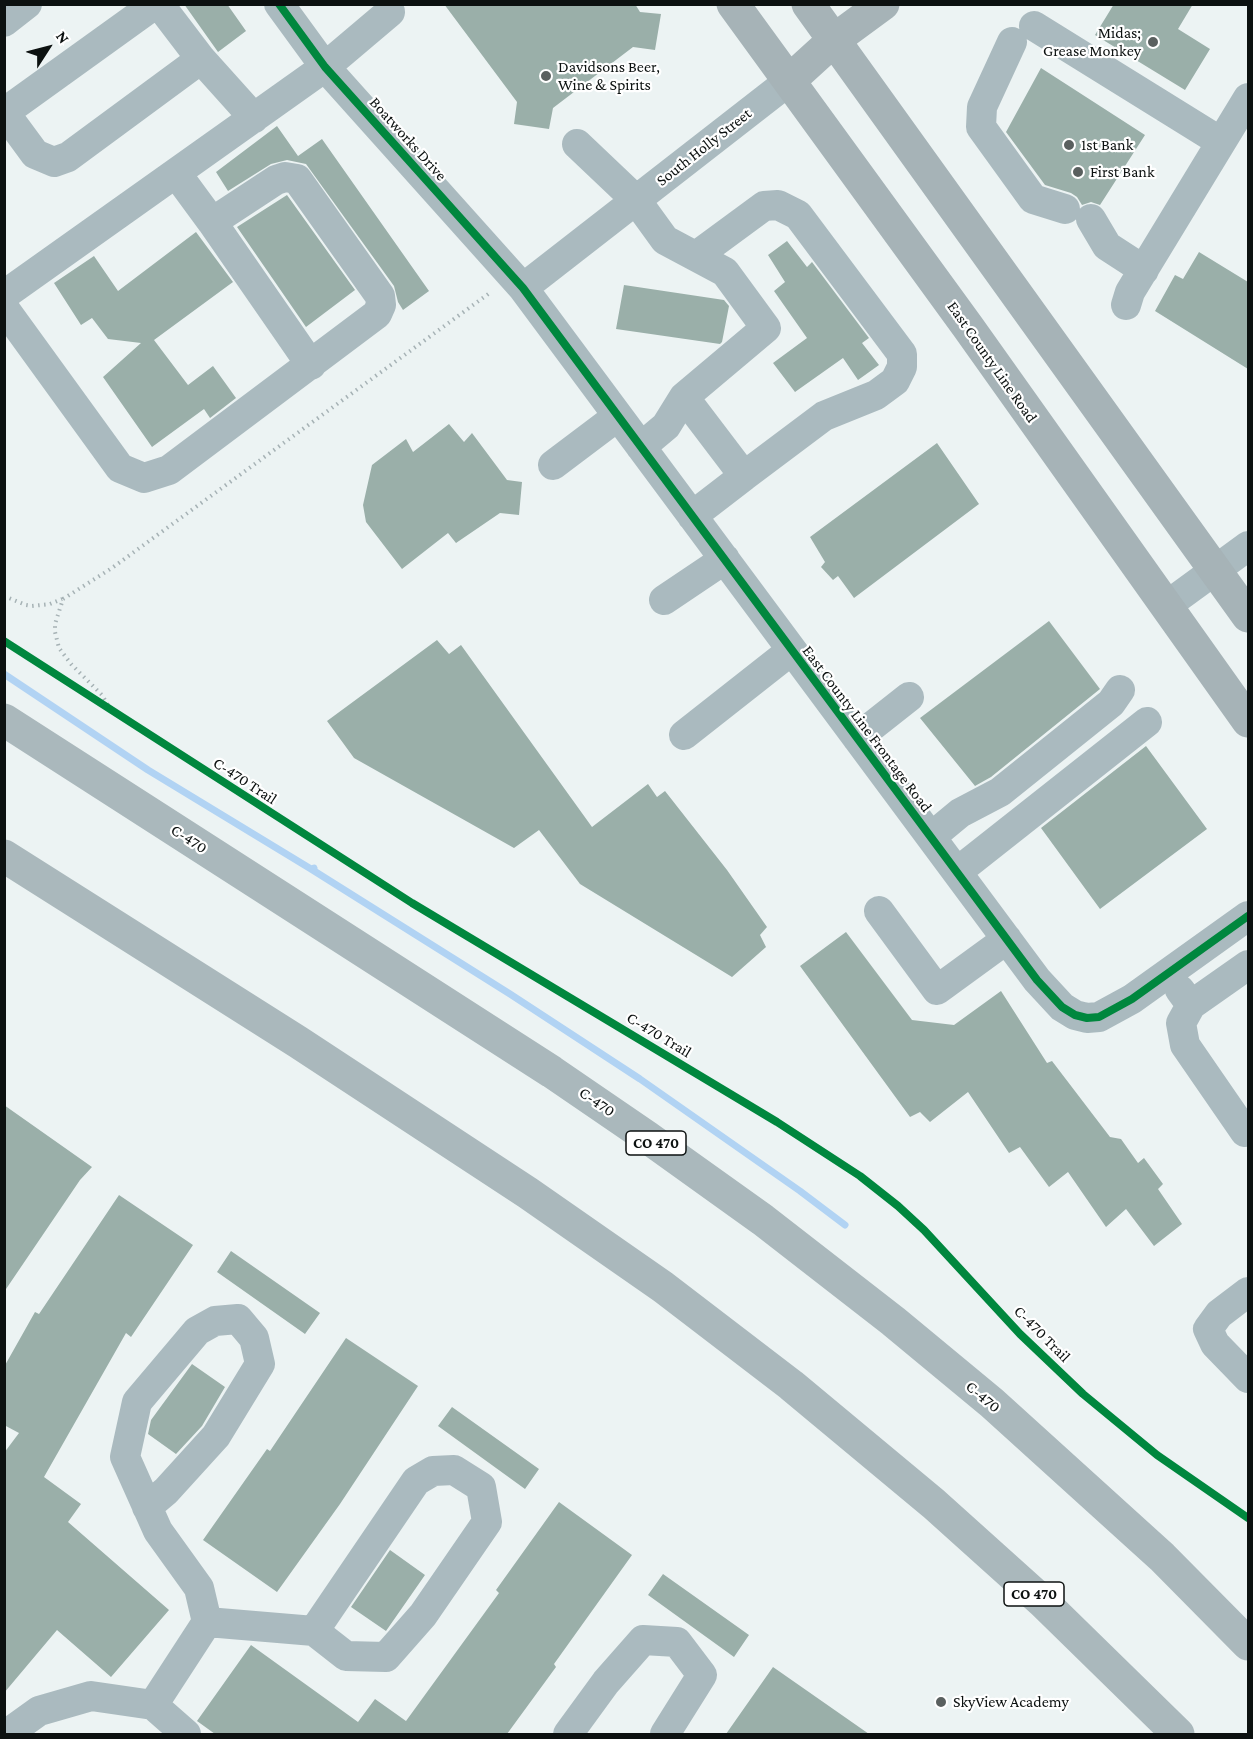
<!DOCTYPE html>
<html>
<head>
<meta charset="utf-8">
<style>
	body { margin:0 }
	#map { position:relative; width:1253px; height:1739px; overflow:hidden; background:#ecf3f3; font-family:"Crimson Pro",serif }
	canvas { display:block }
	.frame { position:absolute; inset:0; border:6px solid #0c1110; pointer-events:none }
	.north { position:absolute; left:18px; top:18px; width:60px; height:60px; -webkit-text-stroke:4px #fff; paint-order:stroke; rotate:54deg; font-size:16px; font-weight:700; line-height:24px; text-align:center; color:#0c1110 }
	.north::after { content:''; display:block; margin:auto; width:21px; height:27px; background:#0c1110; clip-path:polygon(50% 0,100% 100%,50% 72%,0 100%) }
</style>
</head>
<body>
<div id="map">
<canvas width="1253" height="1739"></canvas>
<div class="frame"></div>
<div class="north">N</div>
</div>
<script>
const ctx = document.querySelector('canvas').getContext('2d');
ctx.lineJoin = 'round';
const poly = rows => new Path2D(rows.map(r => 'M' + r).join(''));
function stroke(path, color, width, dash) { ctx.strokeStyle = color; ctx.lineWidth = width; ctx.lineCap = dash ? 'butt' : 'round'; ctx.setLineDash(dash || []); ctx.stroke(path); }
function paint(path, color) { ctx.fillStyle = color; ctx.fill(path, 'evenodd'); }
function drawText(font, color, halo, rows, align = 'center') {
  ctx.font = font + ' "Crimson Pro",serif'; ctx.lineWidth = 4.5; ctx.setLineDash([]); ctx.textBaseline = 'middle'; ctx.strokeStyle = halo; ctx.fillStyle = color; for (const [text, x, y, turn = 0] of rows) {
    ctx.save(); ctx.translate(x, y); ctx.rotate((+turn || 0) * Math.PI / 180); ctx.textAlign = isNaN(turn) ? turn : align; if (halo) ctx.strokeText(text, 0, 0); ctx.fillText(text, 0, 0); ctx.restore();
  }
}
const stream = poly([
	[4,674,148,770,311,869,314,868],
	[311,869,510,994,640,1079,800,1191,845,1225]
]);
const building = poly([
	[184,4,227,4,246,31,218,52],
	[444,4,635,4,640,12,661,14,655,50,633,47,553,108,549,129,514,124,517,102],
	[1114,4,1193,4,1178,29,1210,49,1185,90,1095,35],
	[1041,68,1145,135,1100,205,1091,202,1082,205,1077,197,1071,193,1045,185,1006,132],
	[277,126,298,156,322,139,429,291,403,310,398,302,394,286,306,164,287,160,271,164,228,191,216,172],
	[287,195,355,290,306,327,237,227],
	[196,232,233,282,154,340,188,385,213,366,236,398,210,418,204,409,152,447,103,377,141,343,108,339,92,318,81,325,54,283,94,256,118,291],
	[787,241,807,267,812,262,869,338,862,343,879,365,858,380,843,358,795,392,773,363,807,338,774,291,785,282,768,255],
	[1199,252,1248,282,1248,369,1155,311,1175,275,1183,279],
	[624,285,724,300,729,306,722,342,720,344,616,329],
	[449,424,464,442,472,433,507,480,522,482,519,515,500,513,456,543,448,533,402,569,366,522,363,505,372,465,406,439,413,452],
	[937,443,979,504,854,598,838,576,833,580,821,567,825,562,810,537],
	[1049,621,1100,689,991,777,975,786,920,718],
	[437,640,449,654,461,645,592,827,648,784,657,797,665,791,727,870,767,927,760,935,766,947,732,977,580,884,539,830,514,848,354,758,327,721],
	[1146,746,1207,829,1100,909,1041,828],
	[846,932,912,1020,954,1025,1001,991,1047,1063,1052,1061,1110,1137,1121,1139,1138,1163,1144,1158,1163,1184,1158,1189,1182,1224,1154,1246,1126,1209,1106,1227,1068,1172,1049,1187,1020,1147,1009,1153,968,1092,930,1122,920,1112,910,1117,800,966],
	[4,1105,92,1167,80,1180,4,1292],
	[119,1195,193,1245,131,1337,126,1333,44,1477,81,1504,68,1522,169,1610,111,1677,57,1630,4,1693,4,1453,19,1433,4,1425,4,1367,35,1312,39,1314],
	[231,1251,320,1313,305,1334,217,1272],
	[346,1338,418,1386,340,1504,277,1592,203,1540,267,1449,270,1451],
	[192,1364,225,1387,202,1426,176,1454,148,1434,151,1420],
	[452,1407,539,1469,525,1489,438,1426],
	[559,1502,632,1555,554,1664,556,1667,507,1734,215,1734,197,1721,251,1645,358,1722,375,1699,406,1721,499,1593,496,1590],
	[390,1550,425,1575,386,1631,351,1607],
	[663,1574,749,1635,734,1657,648,1595],
	[773,1667,869,1734,726,1734]
]);
const path = poly([
	[4,596,26,605,32,606,50,604,62,599],
	[111,710,102,695,71,664,59,648,55,632,55,624,63,599,112,568,491,292]
]);
const minor = poly([
	[159,4,201,59,254,118],
	[279,4,325,67,523,288,1037,980,1062,1007,1075,1015,1087,1018,1099,1017,1132,999,1248,916],
	[4,22,27,4],
	[1034,26,1221,142],
	[1012,42,982,107,981,127,1033,199,1065,209],
	[4,112,35,154,54,162,68,157,201,59],
	[5,112,155,4],
	[577,144,636,200,665,240,725,272,766,328,684,397,666,426,641,447],
	[1091,219,1107,246,1144,270],
	[212,222,311,365],
	[696,256,764,206,778,205,798,215,902,354,902,367,895,381,876,395,824,416,744,476],
	[523,288,789,81],
	[4,295,325,67,390,12],
	[1126,305,1130,292,1248,98],
	[4,308,120,468,144,478,169,470,377,314,381,305,380,296,297,179,285,177,276,180,212,222,176,173],
	[684,397,744,476,692,516],
	[553,465,618,416],
	[664,600,725,559],
	[1166,606,1248,546],
	[684,735,792,650],
	[857,738,909,697],
	[931,837,960,813,1000,792,1111,703,1120,690],
	[957,872,1147,722],
	[879,911,937,990,1007,939],
	[1180,990,1191,1005,1248,965],
	[1191,1005,1181,1023,1185,1045,1245,1132],
	[1248,1292,1219,1314,1208,1329,1215,1344,1248,1378],
	[147,1507,166,1491,216,1436,260,1364,254,1338,238,1319,215,1321,197,1331,137,1402,125,1457,158,1531,199,1588,207,1622,153,1705],
	[207,1622,314,1631,346,1656,386,1657,423,1615,487,1522,481,1487,454,1470,433,1471,416,1481,314,1631],
	[7,1734,39,1711,91,1696,153,1705,186,1734],
	[568,1734,606,1682,643,1640,677,1642,702,1675,665,1734]
]);
const major = poly([
	[733,4,968,327,1248,721],
	[808,4,1248,616],
	[789,81,834,40,883,4]
]);
const highway = poly([
	[4,720,552,1072,647,1137,763,1220,893,1321,992,1403,1162,1557,1248,1644],
	[4,856,298,1042,528,1193,663,1287,791,1385,934,1504,1043,1602,1178,1734]
]);
const cycleway = poly([
	[279,4,325,67,523,288,1037,980,1062,1007,1075,1015,1087,1018,1099,1017,1132,999,1248,916],
	[4,641,412,903,777,1122,860,1176,898,1206,924,1230,1020,1334,1083,1394,1157,1455,1248,1518]
]);
const markers = [
	[1153,42,6,"#5a605f"],
	[546,76,6,"#5a605f"],
	[1069,145,6,"#5a605f"],
	[1078,172,6,"#5a605f"],
	[941,1702,6,"#5a605f"]
];
const shields = [
	[656,1143,60],
	[1034,1594,60]
];
const shieldNames = [
	["CO 470",656,1143],
	["CO 470",1034,1594]
];
const poiNames = [
	["Midas;",1141,33,"right"],
	["Grease Monkey",1141,51,"right"],
	["Davidsons Beer,",558,67],
	["Wine & Spirits",558,85],
	["1st Bank",1081,145],
	["First Bank",1090,172],
	["SkyView Academy",953,1702]
];
const streetNames = [
	["Boatworks Drive",408,139,48],
	["South Holly Street",704,147,-38],
	["East County Line Road",992,362,55],
	["East County Line Frontage Road",867,729,53],
	["C-470 Trail",245,781,33],
	["C-470",189,839,33],
	["C-470 Trail",659,1035,31],
	["C-470",597,1102,34],
	["C-470 Trail",1042,1334,45],
	["C-470",983,1397,40]
];
stroke(stream, '#b1d3f3', 7);
paint(building, '#9aafa9');
stroke(path, '#a6b2b5', 4, [1.5, 4.5]);
stroke(minor, '#aababf', 30);
stroke(major, '#a6b3b7', 33);
stroke(highway, '#aab8bc', 33);
stroke(cycleway, '#00873e', 8);
for (const [x, y, r, color] of markers) { const dot = new Path2D(); dot.arc(x, y, r, 0, 2 * Math.PI); ctx.fillStyle = color; ctx.fill(dot); stroke(dot, '#fff', 2); }
for (const [x, y, w] of shields) { const box = new Path2D(); box.roundRect(x - w / 2, y - 12, w, 24, 4.5); ctx.fillStyle = '#fff'; ctx.fill(box); stroke(box, '#0c1110', 1.5); }
drawText('bold 15px', '#0c1110', null, shieldNames);
drawText('16px', '#0c1110', '#fff', poiNames, 'left');
drawText('16px', '#0c1110', '#fff', streetNames);
</script>
</body>
</html>
